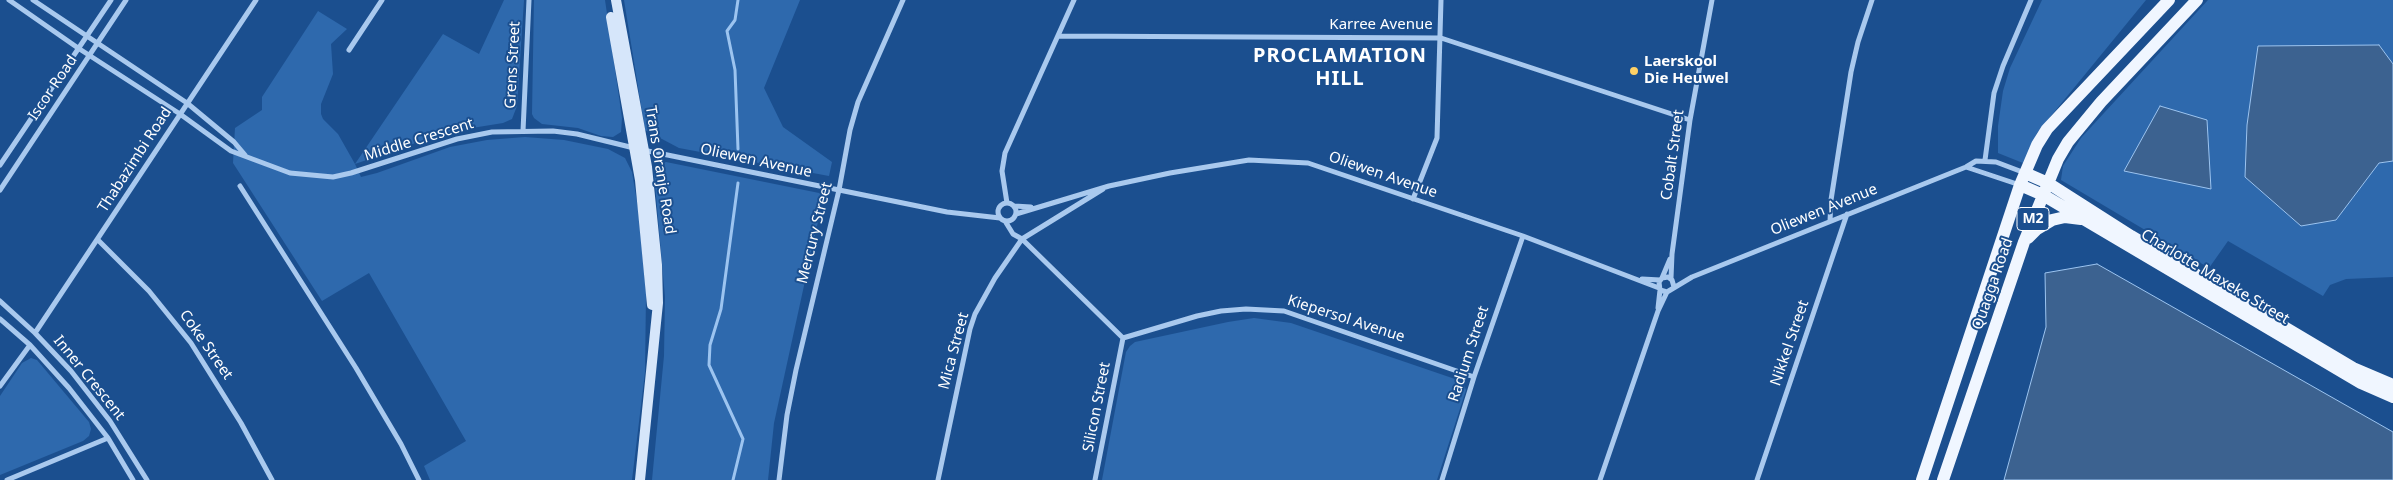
<!DOCTYPE html>
<html>
<head>
<meta charset="utf-8">
<style>
	body { margin:0 }
	canvas { display:block; background:#1b4f8f }
</style>
</head>
<body>
<canvas width="2393" height="480"></canvas>
<script>
const ctx = document.querySelector('canvas').getContext('2d');
ctx.lineJoin = 'round';
function paint(path, color) { ctx.fillStyle = color; ctx.fill(path, 'evenodd'); }
const poly = rows => new Path2D(rows.map(r => 'M' + r).join(''));
function stroke(path, color, width, dash) { ctx.strokeStyle = color; ctx.lineWidth = width; ctx.lineCap = dash ? 'butt' : 'round'; ctx.setLineDash(dash || []); ctx.stroke(path); }
function drawText(font, color, halo, rows, align = 'center') {
  ctx.font = font + ' "Noto Sans",sans-serif'; ctx.lineWidth = 4; ctx.setLineDash([]); ctx.textBaseline = 'middle'; ctx.strokeStyle = halo; ctx.fillStyle = color; for (const [text, x, y, turn = 0] of rows) {
    ctx.save(); ctx.translate(x, y); ctx.rotate((+turn || 0) * Math.PI / 180); ctx.textAlign = isNaN(turn) ? turn : align; if (halo) ctx.strokeText(text, 0, 0); ctx.fillText(text, 0, 0); ctx.restore();
  }
}
const green = poly([
	[504,0,524,0,517,106,512,119,503,123,447,132,355,164,361,177,377,173,450,147,487,140,525,137,564,140,608,149,625,158,632,172,638,208,646,293,645,372,632,480,430,480,424,466,466,441,369,273,322,301,233,163,235,128,262,110,262,97,318,11,347,29,331,44,333,74,321,104,321,114,323,119,338,134,355,164,443,34,479,54],
	[534,0,605,0,622,118,621,132,613,137,601,136,578,128,542,124,534,118,532,114],
	[624,0,800,0,764,88,783,127,832,162,829,176,679,148,645,130],
	[2042,0,2146,0,2037,133,2023,163,1998,153,1998,126,2003,91,2010,68],
	[2208,0,2393,0,2393,64,2379,45,2247,125,2245,177,2301,226,2336,220,2379,163,2393,161,2393,277,2346,279,2330,285,2323,296,2228,241,2209,268,2061,180,2063,166,2081,138],
	[666,162,824,194,774,423,768,480,652,480,664,356,665,297,654,173,657,166],
	[1254,318,1291,323,1455,379,1464,385,1466,390,1437,480,1102,480,1126,352,1130,346,1135,342,1228,322],
	[31,358,37,360,89,422,91,429,89,436,83,441,0,475,0,396,22,363]
]);
const water = poly([
	[2379,45,2393,64,2393,161,2379,163,2336,220,2301,226,2245,177,2247,125,2258,46,2379,45],
	[2160,106,2207,120,2211,189,2124,171,2160,106],
	[2097,264,2393,432,2393,480,2004,480,2046,327,2045,273,2097,264]
]);
const stream = poly([
	[738,0,735,20,727,31,735,70,738,149],
	[733,480,743,439,709,365,710,345,721,309,738,183]
]);
const minor = poly([
	[9,0,78,48,180,114,231,151,290,173,333,177,351,173,457,139,492,132,553,131,577,134,634,148],
	[33,0,187,103,234,142,245,155],
	[1058,36,1441,38,1690,120],
	[349,50,382,0],
	[523,131,529,0],
	[643,150,947,212,1000,218],
	[1985,160,1994,93,2003,66,2031,0],
	[0,165,111,0],
	[1966,167,2020,185],
	[240,186,356,368,401,444,419,480],
	[0,190,126,0],
	[1413,199,1437,138,1441,0],
	[1007,203,1002,171,1005,153,1074,0],
	'998 212a9 9 0 1 1 18 0a9 9 0 1 1-18 0Z',
	[1014,206,1031,207],
	[1016,214,1109,186,1170,173,1249,160,1308,163,1523,236,1659,288],
	[1005,221,1013,234,1022,239,1123,338],
	[1830,221,1831,200,1851,72,1858,42,1872,0],
	[98,240,149,291,191,343,241,423,272,480],
	[1662,278,1670,259],
	[1671,278,1672,254,1690,120,1712,0],
	[1642,279,1660,280],
	[1674,287,1672,280,1668,277,1662,278,1659,282,1660,290,1667,292,1692,277,1966,167,1976,161,1996,162,2025,173],
	[0,301,35,333,71,371,110,421,147,480],
	[1658,308,1660,290],
	[0,319,30,345,69,388,108,438,133,480],
	[35,333,256,0],
	[1123,338,1197,316,1221,311,1246,309,1284,311,1474,377],
	[0,386,30,345],
	[7,480,108,438],
	[779,480,787,415,796,370,839,190,850,130,858,102,903,0],
	[938,480,970,329,975,314,995,278,1022,239,1103,189],
	[1095,480,1123,338],
	[1442,480,1474,377,1523,236],
	[1600,480,1658,311,1667,292],
	[1757,480,1847,214]
]);
const secondary = poly([
	[616,0,647,167,657,265,658,303,640,480],
	[611,17,640,180,652,305]
]);
const primary = poly([
	[2025,173,2048,183,2131,236,2353,368,2393,385],
	[2020,185,2043,195,2361,383,2393,397],
	[2028,238,2037,229,2052,220,2065,217,2081,219],
	[1922,480,2020,185,2037,145,2047,129,2169,0],
	[1943,480,2024,242,2058,159,2068,142,2101,102,2197,0]
]);
const markers = [
	[1634,71,5,"#ffd166"]
];
const shields = [
	[2033,219,32]
];
const shieldNames = [
	["M2",2033,219]
];
const streetNames = [
	["Karree Avenue",1381,25],
	["Grens Street",513,65,-87],
	["Iscor Road",53,88,-56],
	["Middle Crescent",419,140,-17],
	["Cobalt Street",1673,155,-82],
	["Thabazimbi Road",135,160,-57],
	["Oliewen Avenue",756,161,12],
	["Trans Oranje Road",660,170,81],
	["Oliewen Avenue",1383,175,19],
	["Oliewen Avenue",1824,210,-22],
	["Mercury Street",815,233,-76],
	["Charlotte Maxeke Street",2215,277,31],
	["Quagga Road",1993,284,-71],
	["Kiepersol Avenue",1346,319,18],
	["Nikkel Street",1790,343,-71],
	["Coke Street",206,345,55],
	["Mica Street",954,351,-75],
	["Radium Street",1469,354,-72],
	["Inner Crescent",89,378,51],
	["Silicon Street",1097,407,-79]
];
const poiNames = [
	["Laerskool",1644,62],
	["Die Heuwel",1644,79]
];
const districtNames = [
	["PROCLAMATION",1340,56],
	["HILL",1340,79]
];
paint(green, '#2e69ad');
paint(water, '#3c6290');
stroke(water, '#9cc4f0', 1);
stroke(stream, '#9cc4f0', 3);
stroke(minor, '#a9c9ee', 5);
stroke(secondary, '#d6e6fa', 10);
stroke(primary, '#f0f6ff', 12);
for (const [x, y, r, color] of markers) { const dot = new Path2D(); dot.arc(x, y, r, 0, 2 * Math.PI); ctx.fillStyle = color; ctx.fill(dot); stroke(dot, '#1b4f8f', 2); }
for (const [x, y, w] of shields) { const box = new Path2D(); box.roundRect(x - w / 2, y - 11.5, w, 23, 4); ctx.fillStyle = '#1b4f8f'; ctx.fill(box); stroke(box, '#fff', 1); }
drawText('bold 14px', '#fff', null, shieldNames);
drawText('15px', '#fff', '#1b4f8f', streetNames);
drawText('bold 15px', '#fff', '#1b4f8f', poiNames, 'left');
ctx.letterSpacing = '1px';
drawText('bold 20px', '#fff', '#1b4f8f', districtNames);
ctx.letterSpacing = '0px';
</script>
</body>
</html>
